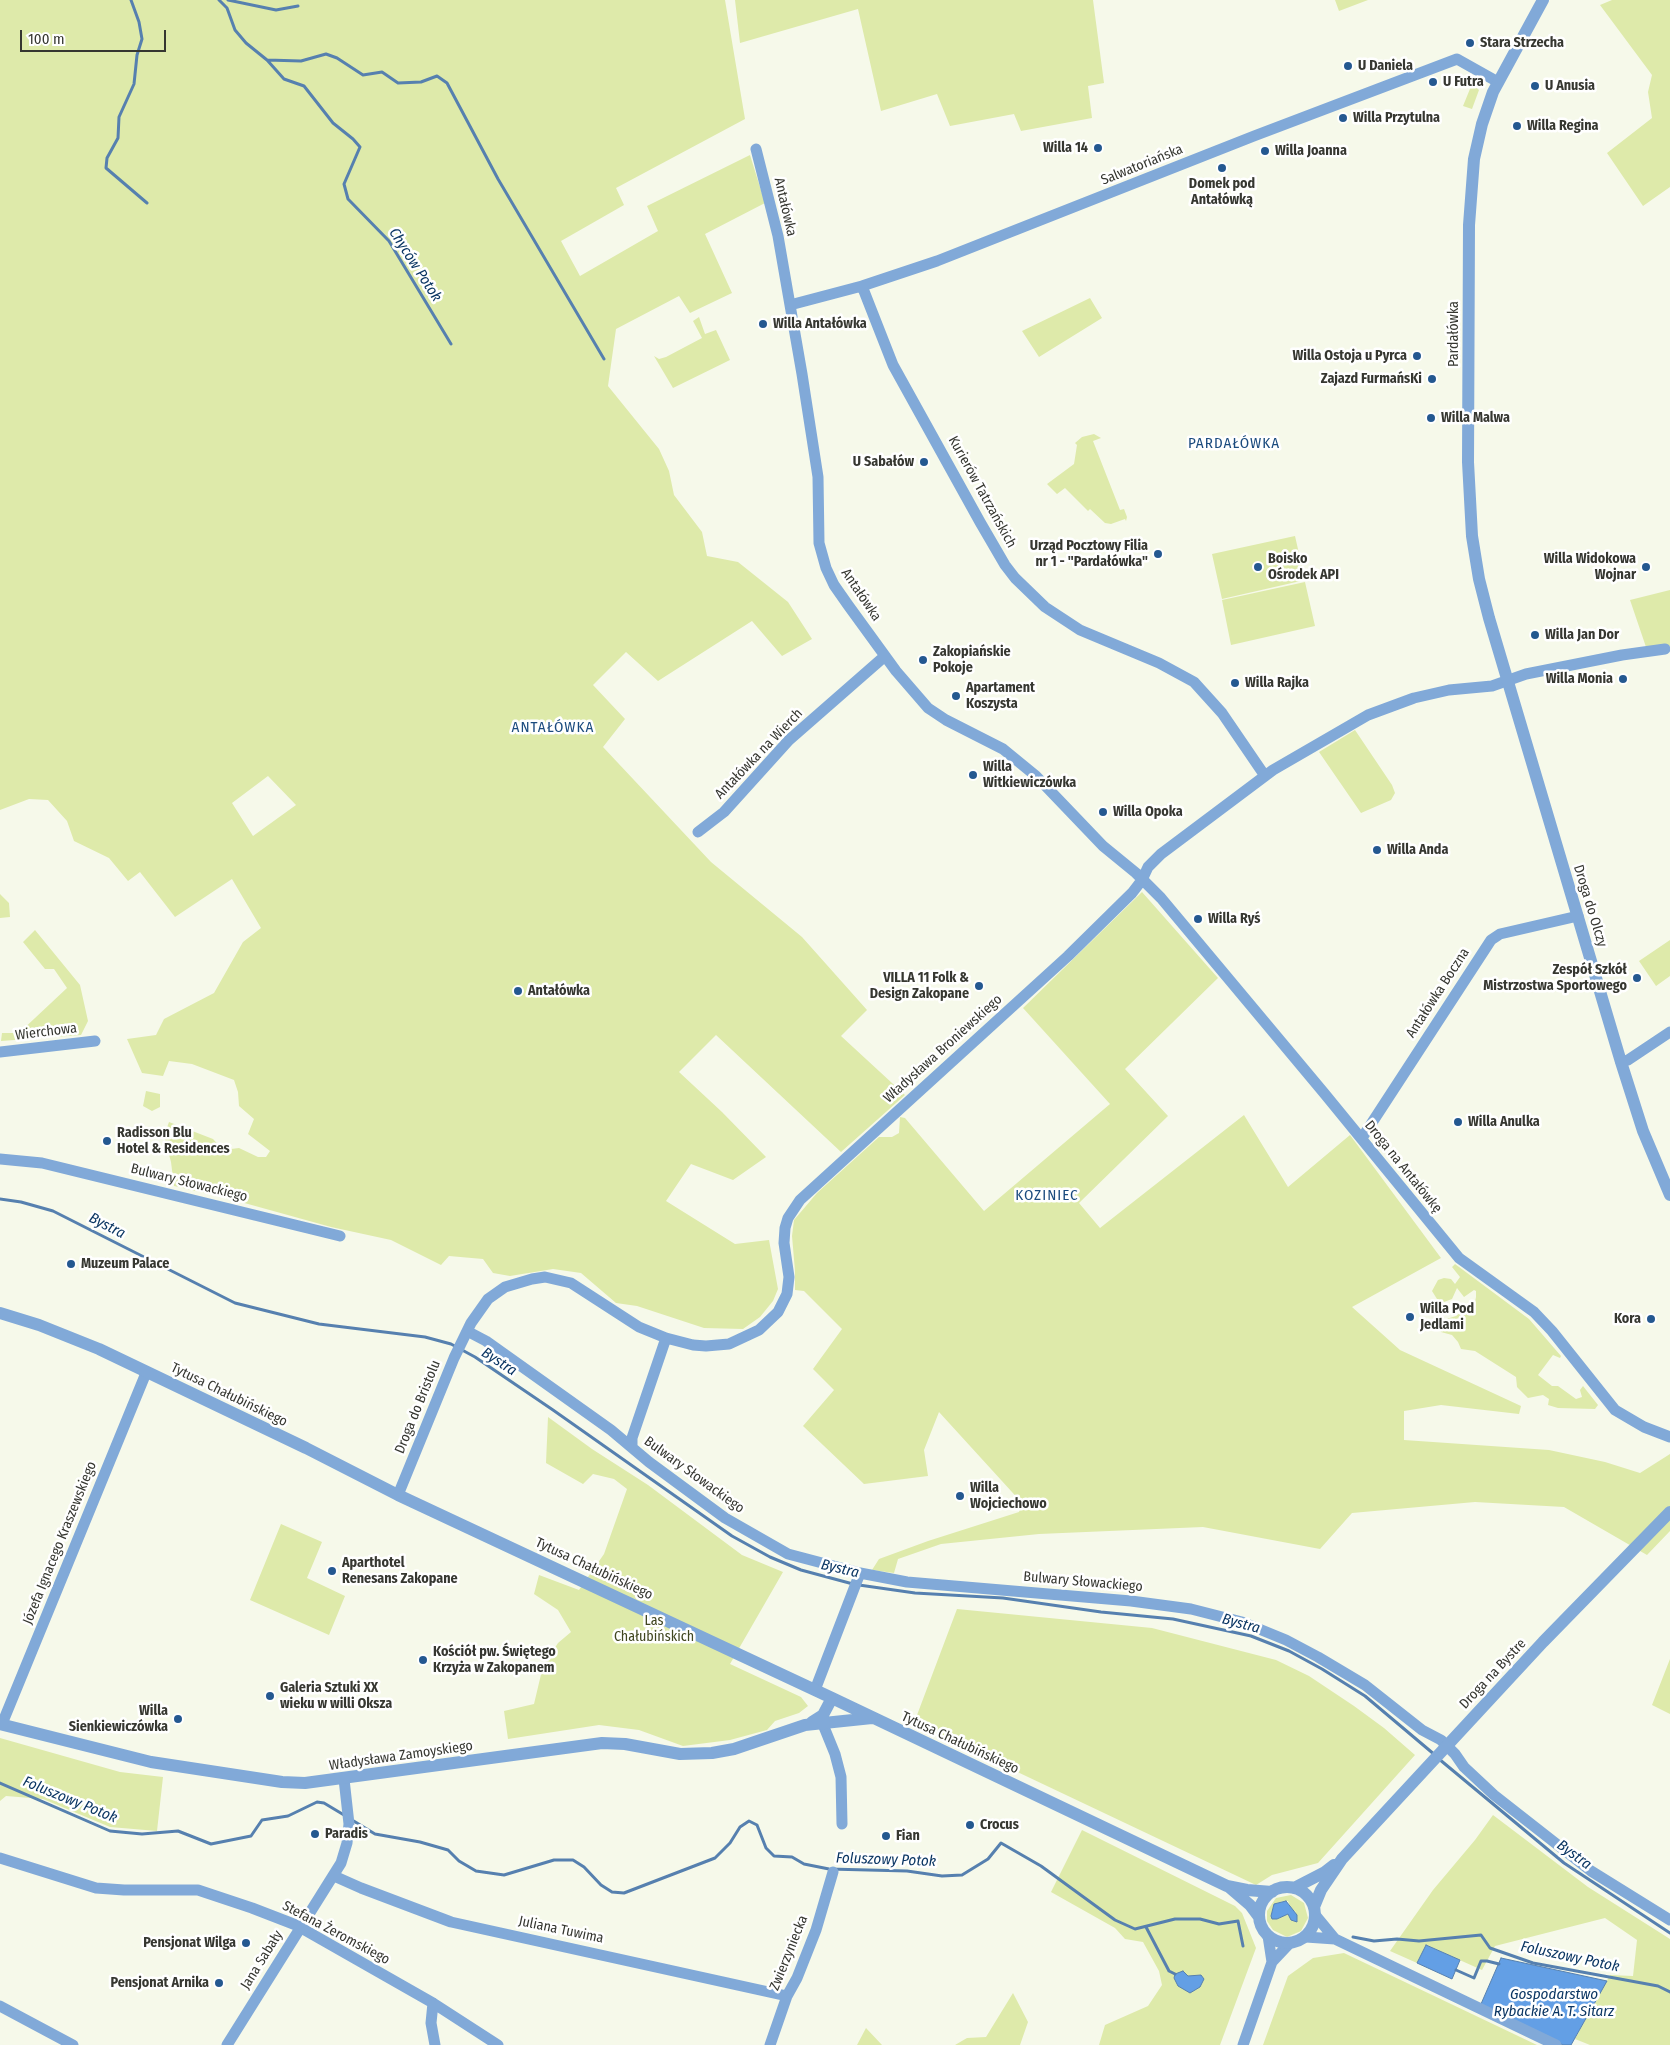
<!DOCTYPE html>
<html>
<head>
<meta charset="utf-8">
<style>
	body { margin:0 }
	#map { position:relative; width:1670px; height:2045px; overflow:hidden; background:#f6f9ea; font-family:"Fira Sans Condensed",sans-serif }
	canvas { display:block }
	.scale { position:absolute; left:20px; top:30px; width:146px; height:22px; box-sizing:border-box; border:2px solid #363731; border-top:0; padding-left:6px; font-size:15px; line-height:18px; white-space:nowrap; color:#363731; -webkit-text-stroke:4px #fff; paint-order:stroke }
</style>
</head>
<body>
<div id="map">
<canvas width="1670" height="2045"></canvas>
<div class="scale">100 m</div>
</div>
<script>
const ctx = document.querySelector('canvas').getContext('2d');
ctx.lineJoin = 'round';
function paint(path, color) { ctx.fillStyle = color; ctx.fill(path, 'evenodd'); }
const poly = rows => new Path2D(rows.map(r => 'M' + r).join(''));
function stroke(path, color, width, dash) { ctx.strokeStyle = color; ctx.lineWidth = width; ctx.lineCap = dash ? 'butt' : 'round'; ctx.setLineDash(dash || []); ctx.stroke(path); }
function drawText(font, color, halo, rows, align = 'center') {
  ctx.font = font + ' "Fira Sans Condensed",sans-serif'; ctx.lineWidth = 5; ctx.setLineDash([]); ctx.textBaseline = 'middle'; ctx.strokeStyle = halo; ctx.fillStyle = color; for (const [text, x, y, turn = 0] of rows) {
    ctx.save(); ctx.translate(x, y); ctx.rotate((+turn || 0) * Math.PI / 180); ctx.textAlign = isNaN(turn) ? turn : align; if (halo) ctx.strokeText(text, 0, 0); ctx.fillText(text, 0, 0); ctx.restore();
  }
}
const green = poly([
	[0,0,725,0,745,119,616,188,624,205,561,241,580,276,658,231,647,206,750,155,765,203,705,234,732,293,690,313,679,296,616,329,608,386,659,449,669,471,674,495,702,532,707,556,738,562,788,602,812,639,782,656,752,621,658,681,626,652,593,685,625,719,603,747,711,862,802,937,867,1010,841,1036,905,1095,841,1152,716,1035,679,1072,722,1112,766,1157,733,1180,691,1164,666,1201,735,1244,769,1240,778,1289,773,1301,760,1317,743,1329,704,1328,637,1306,616,1303,581,1273,553,1269,510,1276,493,1273,483,1259,449,1256,441,1265,391,1240,331,1227,230,1199,174,1186,171,1162,164,1136,169,1122,213,1139,223,1150,239,1148,258,1157,266,1157,270,1151,248,1134,254,1119,239,1106,238,1092,234,1080,192,1064,169,1061,163,1076,142,1073,127,1039,156,1035,164,1019,214,993,243,942,261,928,232,879,175,917,140,872,128,881,109,858,74,841,67,821,48,800,29,799,0,810],
	[268,776,296,805,253,836,232,803],
	[735,0,1093,0,1104,83,1088,86,1092,118,1021,131,1014,114,950,126,937,94,881,111,858,9,740,43],
	[1335,0,1368,0,1339,11],
	[1612,0,1670,0,1670,187,1643,206,1607,153,1652,118,1648,92,1652,75,1600,5],
	[1472,84,1479,90,1472,109,1463,106],
	[1090,298,1102,318,1039,357,1022,331],
	[699,317,705,334,716,330,730,360,673,388,654,356,659,359,666,357,702,338,693,321],
	[1094,434,1101,438,1093,441,1120,510,1124,509,1127,517,1126,521,1125,519,1111,524,1105,523,1090,509,1088,511,1065,488,1057,494,1047,484,1074,464,1077,445,1075,443,1082,437],
	[1295,536,1305,580,1222,599,1212,554],
	[1305,582,1315,626,1231,645,1222,600],
	[1670,590,1670,646,1646,647,1630,600],
	[1355,730,1392,785,1395,793,1391,800,1361,813,1319,752],
	[1142,892,1218,978,1125,1069,1168,1116,1079,1203,1100,1228,1244,1115,1288,1187,1350,1135,1441,1258,1352,1307,1400,1350,1521,1406,1519,1414,1441,1405,1404,1411,1404,1440,1549,1450,1605,1462,1640,1473,1670,1454,1670,1531,1647,1555,1564,1507,1475,1502,1352,1513,1320,1549,1203,1527,1039,1534,941,1544,898,1559,894,1573,872,1570,879,1559,928,1541,1019,1512,1022,1503,939,1412,924,1450,928,1476,864,1484,803,1426,834,1390,813,1369,842,1329,804,1291,795,1290,795,1271,792,1236,794,1220,817,1193,879,1137,892,1137,899,1133,900,1117,905,1118,984,1211,1110,1104,1023,1008],
	[0,894,9,903,10,917,0,918],
	[35,930,80,985,88,1021,81,1035,1,1041,2,1033,19,1033,67,988,54,969,45,969,23,942],
	[1670,940,1670,976,1656,986,1639,961],
	[146,1091,160,1094,160,1107,152,1111,143,1106],
	[1455,1264,1529,1319,1561,1356,1560,1358,1553,1355,1538,1375,1552,1386,1558,1386,1576,1399,1582,1397,1580,1390,1583,1386,1598,1405,1595,1409,1558,1408,1548,1405,1549,1399,1543,1395,1528,1398,1517,1387,1516,1377,1475,1351,1461,1349,1458,1342,1452,1335,1441,1332,1437,1322,1456,1316,1475,1302,1476,1297,1476,1291,1474,1290,1464,1297,1457,1288,1452,1299,1444,1302,1437,1299,1432,1291,1438,1280,1444,1278,1451,1279,1455,1284,1460,1277,1452,1267],
	[548,1417,592,1449,648,1485,742,1555,783,1572,730,1664,801,1697,808,1706,799,1713,775,1721,767,1730,730,1740,683,1746,639,1730,599,1725,508,1739,504,1711,534,1704,543,1666,558,1643,571,1632,558,1610,534,1594,539,1575,579,1590,604,1554,627,1489,614,1479,593,1474,583,1484,546,1463],
	[281,1524,322,1542,307,1578,345,1596,329,1635,250,1600],
	[957,1609,1152,1628,1276,1660,1309,1676,1354,1706,1384,1728,1415,1755,1318,1863,1272,1875,1256,1885,914,1723],
	[1670,1659,1670,1714,1652,1705],
	[0,1738,120,1772,163,1777,157,1831,110,1827,43,1799,6,1796,0,1801],
	[1493,1815,1588,1887,1670,1939,1670,2045,1590,2045,1575,2039,1610,1975,1633,1976,1637,1940,1605,1918,1495,1946,1482,1970,1426,1945,1417,1963,1390,1951,1433,1890,1475,1840],
	[1082,1830,1235,1906,1242,1913,1256,1948,1220,2045,1099,2045,1105,2025,1148,2006,1162,1985,1159,1971,1143,1942,1125,1939,1115,1928,1051,1892],
	[1291,1895,1304,1903,1308,1918,1301,1931,1287,1937,1273,1930,1267,1921,1267,1911,1276,1898],
	[1284,1901,1288,1901,1291,1909,1296,1912,1290,1918,1288,1914,1277,1919,1271,1916,1274,1904],
	[1344,1953,1537,2045,1263,2045,1288,1976,1313,1958],
	[1013,1993,1028,2022,1020,2045,955,2045,967,2038,986,2037],
	[866,2028,882,2045,857,2045]
]);
const water = poly([
	[1286,1901,1297,1915,1297,1922,1291,1920,1288,1914,1277,1919,1272,1919,1271,1916,1274,1904,1286,1901],
	[1426,1945,1460,1960,1452,1979,1417,1963,1426,1945],
	[1501,1958,1607,1981,1571,2045,1563,2045,1481,2004,1501,1958],
	[1183,1971,1188,1976,1201,1975,1204,1979,1200,1987,1190,1993,1178,1986,1174,1978,1175,1974,1183,1971]
]);
const stream = poly([
	[131,0,139,22,142,39,137,55,134,84,119,117,118,138,107,158,106,168,147,203],
	[219,0,227,8,235,30,246,43,267,60,284,79,304,86,333,123,353,139,360,147,344,184,348,199,389,241,451,344],
	[228,0,276,10,298,6],
	[267,60,301,61,326,54,337,58,363,75,382,72,398,83,421,82,437,76,447,83,498,179,604,359],
	[0,1199,21,1202,53,1211,235,1303,319,1324,425,1337,451,1344,475,1357,553,1410,732,1536,770,1557,801,1570,853,1584],
	[859,1585,915,1593,1003,1598,1101,1612,1173,1619,1251,1636,1289,1651,1322,1669,1365,1696,1435,1755],
	[1439,1759,1564,1863,1670,1933],
	[0,1783,110,1831,142,1834,178,1831,211,1844,251,1836,262,1820,288,1816,317,1802,324,1803,344,1815],
	[352,1820,375,1834,420,1842,448,1850,459,1861,476,1871,504,1875,554,1860,573,1860,584,1867,601,1885,612,1892,624,1893,715,1858,730,1843,740,1827,749,1821,757,1825,766,1848,774,1856,792,1857,804,1864,829,1869,907,1871,942,1876,962,1875,988,1859,1001,1843,1041,1866,1115,1920,1135,1929,1175,1919,1200,1919,1219,1924,1238,1921,1243,1946],
	[1146,1927,1169,1971,1175,1974],
	[1353,1937,1374,1941,1397,1939,1419,1941,1481,1935,1490,1948,1533,1963,1658,1986,1670,1992],
	[1456,1970,1474,1978,1481,1961,1487,1961,1499,1964]
]);
const minor = poly([
	[756,149,778,236,802,374,818,477,819,543,826,568,834,585,848,605,896,671,928,708,946,720,1003,749,1036,776,1103,846,1136,873,1161,898,1324,1093,1459,1258,1534,1312,1552,1331,1615,1410,1644,1427,1670,1437],
	[862,286,893,365,980,522,1005,565,1015,578,1045,607,1080,630,1159,663,1194,682,1222,713,1265,776],
	[790,305,862,286,937,261,1254,136,1457,59,1498,82],
	[698,832,724,812,789,740,885,656],
	[0,1052,95,1041],
	[1621,1062,1628,1060,1670,1032],
	[1362,1138,1491,940,1500,934,1578,916],
	[0,1159,42,1163,340,1236],
	[467,1331,486,1341,611,1430,649,1462,725,1518,788,1554,860,1573,907,1582,1131,1601,1191,1609,1242,1622,1286,1640,1318,1657,1365,1685,1422,1730,1441,1740,1455,1754,1464,1767,1494,1795,1591,1871,1670,1920],
	[632,1447,632,1438,666,1338],
	[398,1495,454,1358,471,1323,488,1299,505,1287,532,1279,545,1277,571,1283,639,1327,666,1338,693,1345,706,1346,729,1344,759,1330,778,1312,787,1294,789,1277,784,1243,785,1228,788,1218,800,1200,1068,956,1132,893,1142,880,1148,867,1161,854,1273,770,1368,715,1414,698,1449,690,1492,686,1526,674,1622,655,1665,649],
	[815,1690,860,1573],
	[822,1722,835,1754,841,1777,842,1824],
	[2,1724,146,1373],
	[0,1858,96,1888,124,1890,198,1890,252,1908,296,1925,433,2003,498,2045],
	[334,1876,361,1888,451,1922,787,1996],
	[1316,1916,1335,1939,1556,2045],
	[1268,1936,1272,1962],
	[1306,1937,1335,1939],
	[433,2003,431,2023,435,2045],
	[0,2006,73,2045],
	[227,2045,341,1863,347,1843,349,1824,344,1779],
	[770,2045,787,1996,797,1978,816,1930,833,1872],
	[1243,2045,1272,1962,1289,1944]
]);
const tertiary = poly([
	[1543,0,1493,92,1482,124,1474,159,1469,225,1468,462,1472,536,1479,579,1489,618,1621,1062,1643,1131,1670,1195],
	[0,1313,39,1325,99,1349,306,1448,398,1495,832,1698,1227,1886,1247,1890,1272,1892],
	[812,1722,823,1715,832,1698],
	[0,1724,151,1762,282,1782,305,1783,602,1743,625,1744,680,1754,712,1753,734,1749,805,1725,872,1718],
	'1259 1915a28 28 0 1 1 56 0a28 28 0 1 1-56 0Z',
	[1229,1887,1250,1905,1259,1917],
	[1294,1888,1325,1872,1334,1865],
	[1314,1907,1321,1890,1342,1859,1543,1642,1670,1512]
]);
const markers = [
	[1470,43,5,"#245890"],
	[1348,66,5,"#245890"],
	[1433,82,5,"#245890"],
	[1535,86,5,"#245890"],
	[1343,118,5,"#245890"],
	[1517,126,5,"#245890"],
	[1098,148,5,"#245890"],
	[1265,151,5,"#245890"],
	[1222,168,5,"#245890"],
	[763,324,5,"#245890"],
	[1417,356,5,"#245890"],
	[1432,379,5,"#245890"],
	[1431,418,5,"#245890"],
	[924,462,5,"#245890"],
	[1158,554,5,"#245890"],
	[1258,567,5,"#245890"],
	[1646,567,5,"#245890"],
	[1535,635,5,"#245890"],
	[923,660,5,"#245890"],
	[1623,679,5,"#245890"],
	[1235,683,5,"#245890"],
	[956,696,5,"#245890"],
	[973,775,5,"#245890"],
	[1103,812,5,"#245890"],
	[1377,850,5,"#245890"],
	[1198,919,5,"#245890"],
	[1637,978,5,"#245890"],
	[979,986,5,"#245890"],
	[518,991,5,"#245890"],
	[1458,1122,5,"#245890"],
	[107,1141,5,"#245890"],
	[71,1264,5,"#245890"],
	[1410,1317,5,"#245890"],
	[1651,1319,5,"#245890"],
	[960,1496,5,"#245890"],
	[332,1571,5,"#245890"],
	[423,1660,5,"#245890"],
	[270,1696,5,"#245890"],
	[178,1719,5,"#245890"],
	[970,1825,5,"#245890"],
	[315,1834,5,"#245890"],
	[886,1836,5,"#245890"],
	[246,1943,5,"#245890"],
	[219,1983,5,"#245890"]
];
const poiNames = [
	["Stara Strzecha",1480,43],
	["U Daniela",1358,66],
	["U Futra",1443,82],
	["U Anusia",1545,86],
	["Willa Przytulna",1353,118],
	["Willa Regina",1527,126],
	["Willa 14",1088,148,"right"],
	["Willa Joanna",1275,151],
	["Domek pod",1222,184,"center"],
	["Antałówką",1222,200,"center"],
	["Willa Antałówka",773,324],
	["Willa Ostoja u Pyrca",1407,356,"right"],
	["Zajazd FurmańsKi",1422,379,"right"],
	["Willa Malwa",1441,418],
	["U Sabałów",914,462,"right"],
	["Urząd Pocztowy Filia",1148,546,"right"],
	["nr 1 - \"Pardałówka\"",1148,562,"right"],
	["Boisko",1268,559],
	["Ośrodek API",1268,575],
	["Willa Widokowa",1636,559,"right"],
	["Wojnar",1636,575,"right"],
	["Willa Jan Dor",1545,635],
	["Zakopiańskie",933,652],
	["Pokoje",933,668],
	["Willa Monia",1613,679,"right"],
	["Willa Rajka",1245,683],
	["Apartament",966,688],
	["Koszysta",966,704],
	["Willa",983,767],
	["Witkiewiczówka",983,783],
	["Willa Opoka",1113,812],
	["Willa Anda",1387,850],
	["Willa Ryś",1208,919],
	["Zespół Szkół",1627,970,"right"],
	["Mistrzostwa Sportowego",1627,986,"right"],
	["VILLA 11 Folk &",969,978,"right"],
	["Design Zakopane",969,994,"right"],
	["Antałówka",528,991],
	["Willa Anulka",1468,1122],
	["Radisson Blu",117,1133],
	["Hotel & Residences",117,1149],
	["Muzeum Palace",81,1264],
	["Willa Pod",1420,1309],
	["Jedlami",1420,1325],
	["Kora",1641,1319,"right"],
	["Willa",970,1488],
	["Wojciechowo",970,1504],
	["Aparthotel",342,1563],
	["Renesans Zakopane",342,1579],
	["Kościół pw. Świętego",433,1652],
	["Krzyża w Zakopanem",433,1668],
	["Galeria Sztuki XX",280,1688],
	["wieku w willi Oksza",280,1704],
	["Willa",168,1711,"right"],
	["Sienkiewiczówka",168,1727,"right"],
	["Crocus",980,1825],
	["Paradis",325,1834],
	["Fian",896,1836],
	["Pensjonat Wilga",236,1943,"right"],
	["Pensjonat Arnika",209,1983,"right"]
];
const streetNames = [
	["Salwatoriańska",1142,165,-22],
	["Antałówka",785,207,77],
	["Pardałówka",1454,334,-90],
	["Kurierów Tatrzańskich",982,492,61],
	["Antałówka",861,595,56],
	["Antałówka na Wierch",759,754,-46],
	["Droga do Olczy",1590,906,73],
	["Antałówka Boczna",1438,993,-57],
	["Wierchowa",46,1032,-7],
	["Władysława Broniewskiego",943,1049,-42],
	["Droga na Antałówkę",1403,1167,51],
	["Bulwary Słowackiego",189,1183,14],
	["Tytusa Chałubińskiego",229,1395,26],
	["Droga do Bristolu",418,1407,-68],
	["Bulwary Słowackiego",694,1475,36],
	["Józefa Ignacego Kraszewskiego",60,1543,-68],
	["Tytusa Chałubińskiego",594,1569,25],
	["Bulwary Słowackiego",1083,1582,5],
	["Droga na Bystre",1493,1674,-47],
	["Tytusa Chałubińskiego",960,1743,25],
	["Władysława Zamoyskiego",401,1756,-8],
	["Juliana Tuwima",561,1930,12],
	["Stefana Żeromskiego",336,1933,28],
	["Zwierzyniecka",789,1953,-68],
	["Jana Sabały",262,1960,-58]
];
const parkNames = [
	["Las",654,1621],
	["Chałubińskich",654,1637]
];
const waterNames = [
	["Chyców Potok",415,265,57],
	["Bystra",107,1226,27],
	["Bystra",499,1362,33],
	["Bystra",840,1569,13],
	["Bystra",1241,1624,15],
	["Foluszowy Potok",70,1800,22],
	["Bystra",1574,1855,36],
	["Foluszowy Potok",886,1860,2],
	["Foluszowy Potok",1570,1957,12],
	["Gospodarstwo",1554,1995],
	["Rybackie A. T. Sitarz",1554,2012]
];
const neighbourhoodNames = [
	["PARDAŁÓWKA",1234,444],
	["ANTAŁÓWKA",553,728],
	["KOZINIEC",1047,1196]
];
paint(green, '#deeaaa');
paint(water, '#639fe5');
stroke(water, '#5680af', 1);
stroke(stream, '#5680af', 3);
stroke(minor, '#81a9d8', 11);
stroke(tertiary, '#81a9d8', 12);
for (const [x, y, r, color] of markers) { const dot = new Path2D(); dot.arc(x, y, r, 0, 2 * Math.PI); ctx.fillStyle = color; ctx.fill(dot); stroke(dot, '#fff', 2); }
drawText('bold 14px', '#363731', '#fff', poiNames, 'left');
drawText('14px', '#363731', '#fff', streetNames);
drawText('14px', '#40461f', '#fff', parkNames);
drawText('italic 15px', '#0b3663', '#fff', waterNames);
ctx.letterSpacing = '1px';
drawText('15px', '#1b4b7e', '#fff', neighbourhoodNames);
ctx.letterSpacing = '0px';
</script>
</body>
</html>
